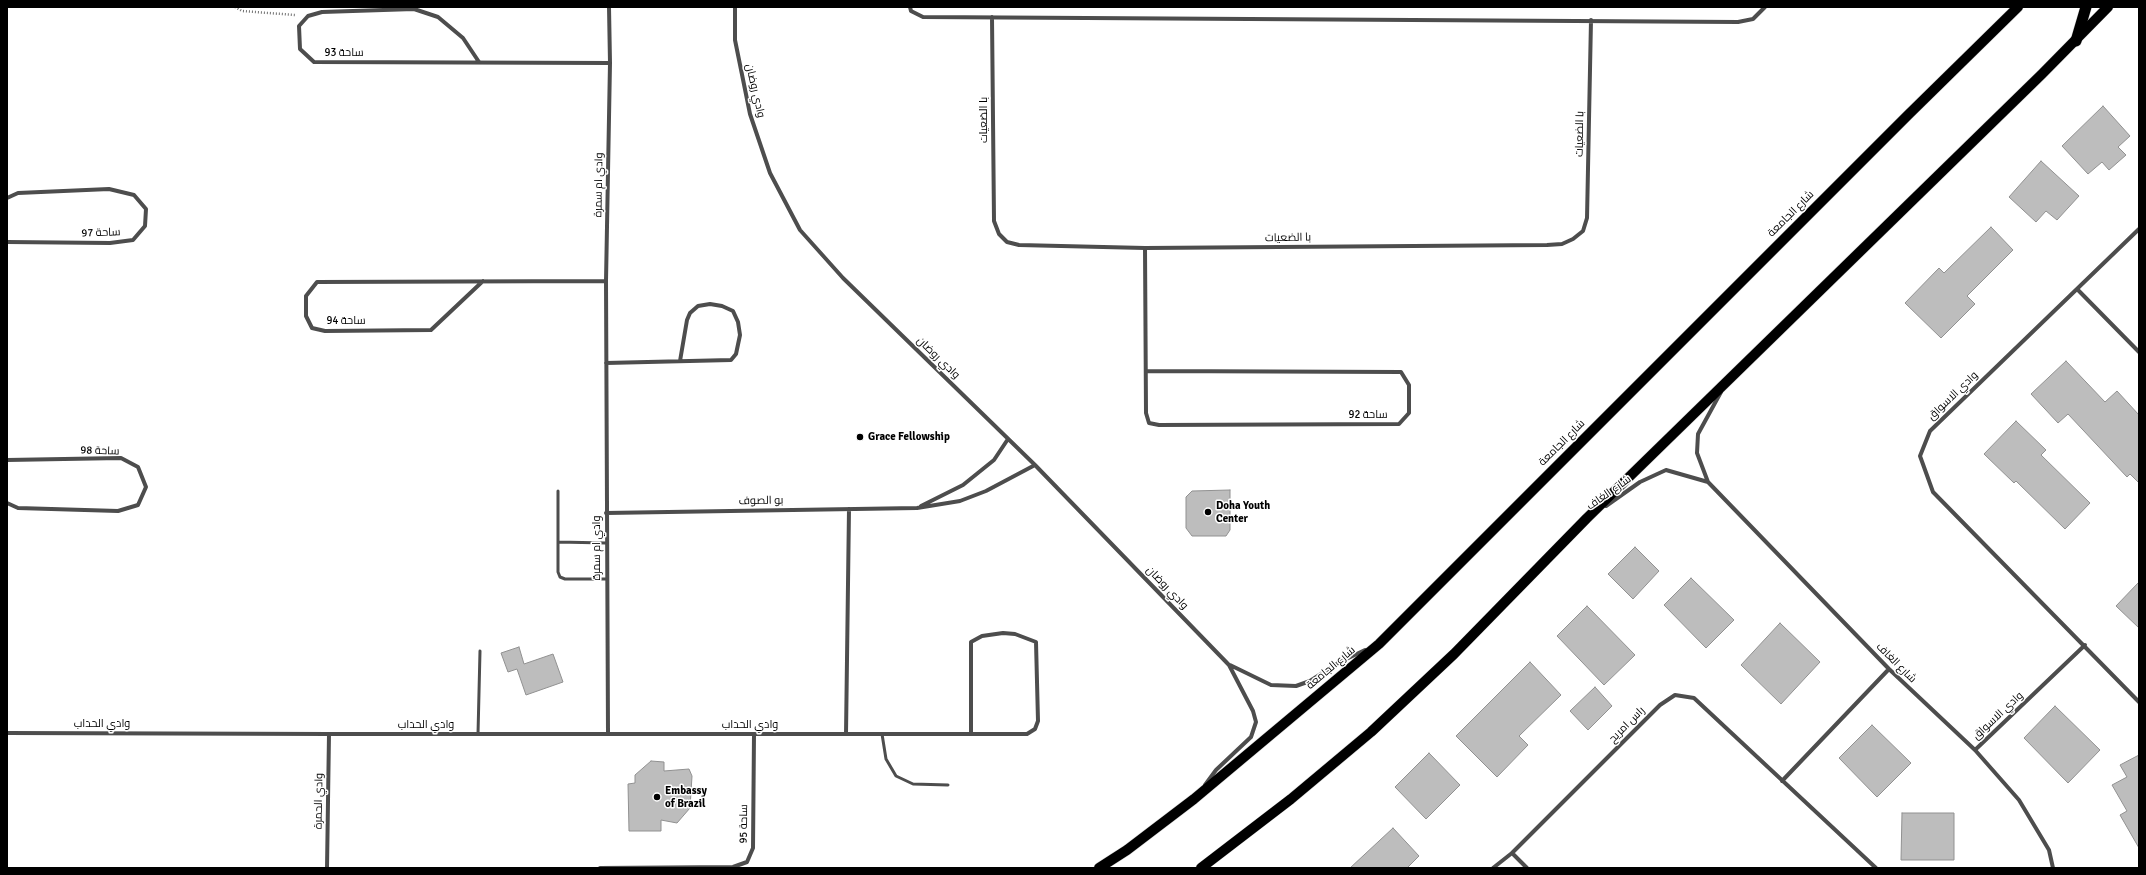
<!DOCTYPE html>
<html>
<head>
<meta charset="utf-8">
<style>
	body { margin:0 }
	#map { position:relative; width:2146px; height:875px; overflow:hidden; background:#fff; font-family:Signika,sans-serif }
	canvas { display:block }
	.frame { position:absolute; inset:0; border:8px solid #000; pointer-events:none }
</style>
</head>
<body>
<div id="map">
<canvas width="2146" height="875"></canvas>
<div class="frame"></div>
</div>
<script>
const ctx = document.querySelector('canvas').getContext('2d');
ctx.lineJoin = 'round';
function paint(path, color) { ctx.fillStyle = color; ctx.fill(path, 'evenodd'); }
const poly = rows => new Path2D(rows.map(r => 'M' + r).join(''));
function stroke(path, color, width, dash) { ctx.strokeStyle = color; ctx.lineWidth = width; ctx.lineCap = dash ? 'butt' : 'round'; ctx.setLineDash(dash || []); ctx.stroke(path); }
function drawText(font, color, halo, rows, align = 'center') {
  ctx.font = font + ' Signika,Cairo,sans-serif'; ctx.lineWidth = 3; ctx.setLineDash([]); ctx.textBaseline = 'middle'; ctx.strokeStyle = halo; ctx.fillStyle = color; for (const [text, x, y, turn = 0] of rows) {
    ctx.save(); ctx.translate(x, y); ctx.rotate((+turn || 0) * Math.PI / 180); ctx.textAlign = isNaN(turn) ? turn : align; if (halo) ctx.strokeText(text, 0, 0); ctx.fillText(text, 0, 0); ctx.restore();
  }
}
const building = poly([
	[2103,106,2130,136,2118,147,2126,155,2109,170,2102,162,2088,174,2062,146,2103,106],
	[2041,161,2079,196,2057,220,2046,211,2036,222,2009,197,2041,161],
	[1991,227,2013,250,1967,296,1975,304,1941,338,1905,303,1939,268,1944,273,1991,227],
	[2066,361,2105,402,2117,391,2139,415,2139,483,2130,474,2127,477,2068,414,2058,423,2031,394,2066,361],
	[2016,421,2046,450,2041,455,2090,503,2065,529,2016,481,2014,483,1984,454,2016,421],
	[1230,490,1230,530,1226,536,1192,536,1186,528,1186,497,1192,491,1230,490],
	[1635,547,1659,571,1633,599,1608,574,1635,547],
	[1691,578,1734,620,1706,648,1664,605,1691,578],
	[2139,582,2139,628,2116,606,2139,582],
	[1587,606,1635,655,1604,685,1557,636,1587,606],
	[1780,623,1820,662,1781,704,1741,665,1780,623],
	[519,647,524,664,553,654,563,682,526,695,517,669,508,672,501,653,519,647],
	[1530,662,1561,695,1519,736,1528,745,1497,777,1456,736,1530,662],
	[1595,687,1612,706,1588,730,1570,711,1595,687],
	[2055,706,2100,750,2068,783,2024,738,2055,706],
	[1872,725,1911,763,1877,797,1839,758,1872,725],
	[1429,753,1460,785,1426,819,1395,787,1429,753],
	[2139,755,2139,848,2120,815,2127,811,2112,785,2127,777,2120,765,2139,755],
	[651,761,664,762,664,771,689,769,692,776,690,808,677,823,661,820,661,831,629,831,628,784,635,783,635,775,651,761],
	[1902,813,1954,813,1954,860,1901,860,1902,813],
	[1393,828,1419,856,1407,868,1350,868,1393,828]
]);
const path = poly([
	[235,7,242,11,295,15]
]);
const service = poly([
	[558,491,558,542,606,543],
	[558,542,558,572,560,577,565,579,607,579],
	[478,734,480,651],
	[882,734,886,759,896,776,913,784,948,785]
]);
const minor = poly([
	[735,7,735,40,750,114,770,173,800,230,843,278,1035,465,1229,665,1253,711,1256,722,1251,737,1216,770,1205,785],
	[910,7,911,11,923,17,1738,22,1753,19,1765,7],
	[992,17,994,221,999,234,1007,242,1019,245,1145,248,1547,245,1562,244,1573,239,1583,231,1587,218,1591,20],
	[479,62,463,38,438,17,414,9,322,12,308,16,299,26,300,49,314,62,610,63],
	[7,198,18,193,109,189,134,195,146,209,145,226,133,240,110,243,7,242],
	[2139,229,1930,431,1920,456,1933,492,2139,702],
	[1145,248,1146,413,1149,423,1159,425,1399,424,1409,413,1409,385,1401,372,1146,371],
	[483,281,431,330,325,331,312,328,306,316,306,296,317,282,606,281],
	[2078,290,2139,352],
	[606,363,731,360,736,354,740,335,738,322,733,311,722,306,710,304,698,306,690,313,687,320,680,361],
	[1721,392,1698,434,1697,453,1708,482,1889,669,1975,750,2019,800,2049,850,2053,868],
	[7,460,121,458,138,467,146,487,138,505,118,511,18,508,7,503],
	[921,506,963,485,994,460,1008,439],
	[1606,506,1640,482,1666,470,1708,482],
	[606,513,917,508,960,501,986,491,1035,465],
	[1230,665,1271,685,1296,686,1310,681,1338,663,1365,650],
	[7,733,329,734,1027,734,1035,729,1038,721,1036,642,1015,634,1003,633,982,636,971,642,971,734],
	[608,734,606,281,610,63,609,7],
	[846,734,849,509],
	[1975,750,2085,645],
	[1782,781,1889,669],
	[1512,853,1527,868],
	[327,868,329,734],
	[600,868,733,867,747,862,753,848,754,734],
	[1493,868,1512,853,1660,705,1675,695,1694,698,1876,868]
]);
const primary = poly([
	[1099,868,1127,850,1194,799,1379,644,1908,115,2018,7],
	[1201,868,1291,799,1371,732,1454,654,1587,518,2042,74,2108,7]
]);
const trunk = poly([
	[2076,41,2086,7]
]);
const markers = [
	[860,437,4,"#000"],
	[1208,512,4,"#000"],
	[657,797,4,"#000"]
];
const streetNames = [
	["ساحة 93",344,53],
	["وادي روضان",755,91,77],
	["با الضعيات",984,120,-90],
	["با الضعيات",1580,134,-89],
	["وادي ام سمرة",599,185,-89],
	["شارع الجامعة",1791,214,-45],
	["ساحة 97",101,233,-2],
	["با الضعيات",1288,238,-1],
	["ساحة 94",346,321],
	["وادي روضان",938,358,44],
	["وادي الاسواق",1953,396,-44],
	["ساحة 92",1368,415],
	["شارع الجامعة",1562,443,-45],
	["ساحة 98",100,451,2],
	["شارع الغاف",1609,493,-35],
	["بو الصوف",761,501,-1],
	["وادي ام سمرة",597,548,-90],
	["وادي روضان",1167,588,46],
	["شارع الغاف",1896,663,45],
	["شارع الجامعة",1331,668,-40],
	["وادي الاسواق",1998,716,-43],
	["وادي الحداب",102,724],
	["وادي الحداب",426,725],
	["وادي الحداب",750,725],
	["راس امريح",1627,725,-45],
	["وادي الحمرة",319,801,-89],
	["ساحة 95",744,824,-89]
];
const poiNames = [
	["Grace Fellowship",868,437],
	["Doha Youth",1216,506],
	["Center",1216,519],
	["Embassy",665,791],
	["of Brazil",665,804]
];
paint(building, '#bdbdbd');
stroke(building, '#919191', 1);
stroke(primary, '#dbdbdb', 11);
stroke(trunk, '#dbdbdb', 12);
stroke(path, '#6f6f6f', 2.5, [1, 2]);
stroke(service, '#4d4d4d', 3);
stroke(minor, '#4d4d4d', 4);
stroke(primary, '#000', 10);
stroke(trunk, '#000', 11);
for (const [x, y, r, color] of markers) { const dot = new Path2D(); dot.arc(x, y, r, 0, 2 * Math.PI); ctx.fillStyle = color; ctx.fill(dot); stroke(dot, '#fff', 1.5); }
drawText('11px', '#000', '#fff', streetNames);
drawText('bold 11px', '#000', '#fff', poiNames, 'left');
</script>
</body>
</html>
